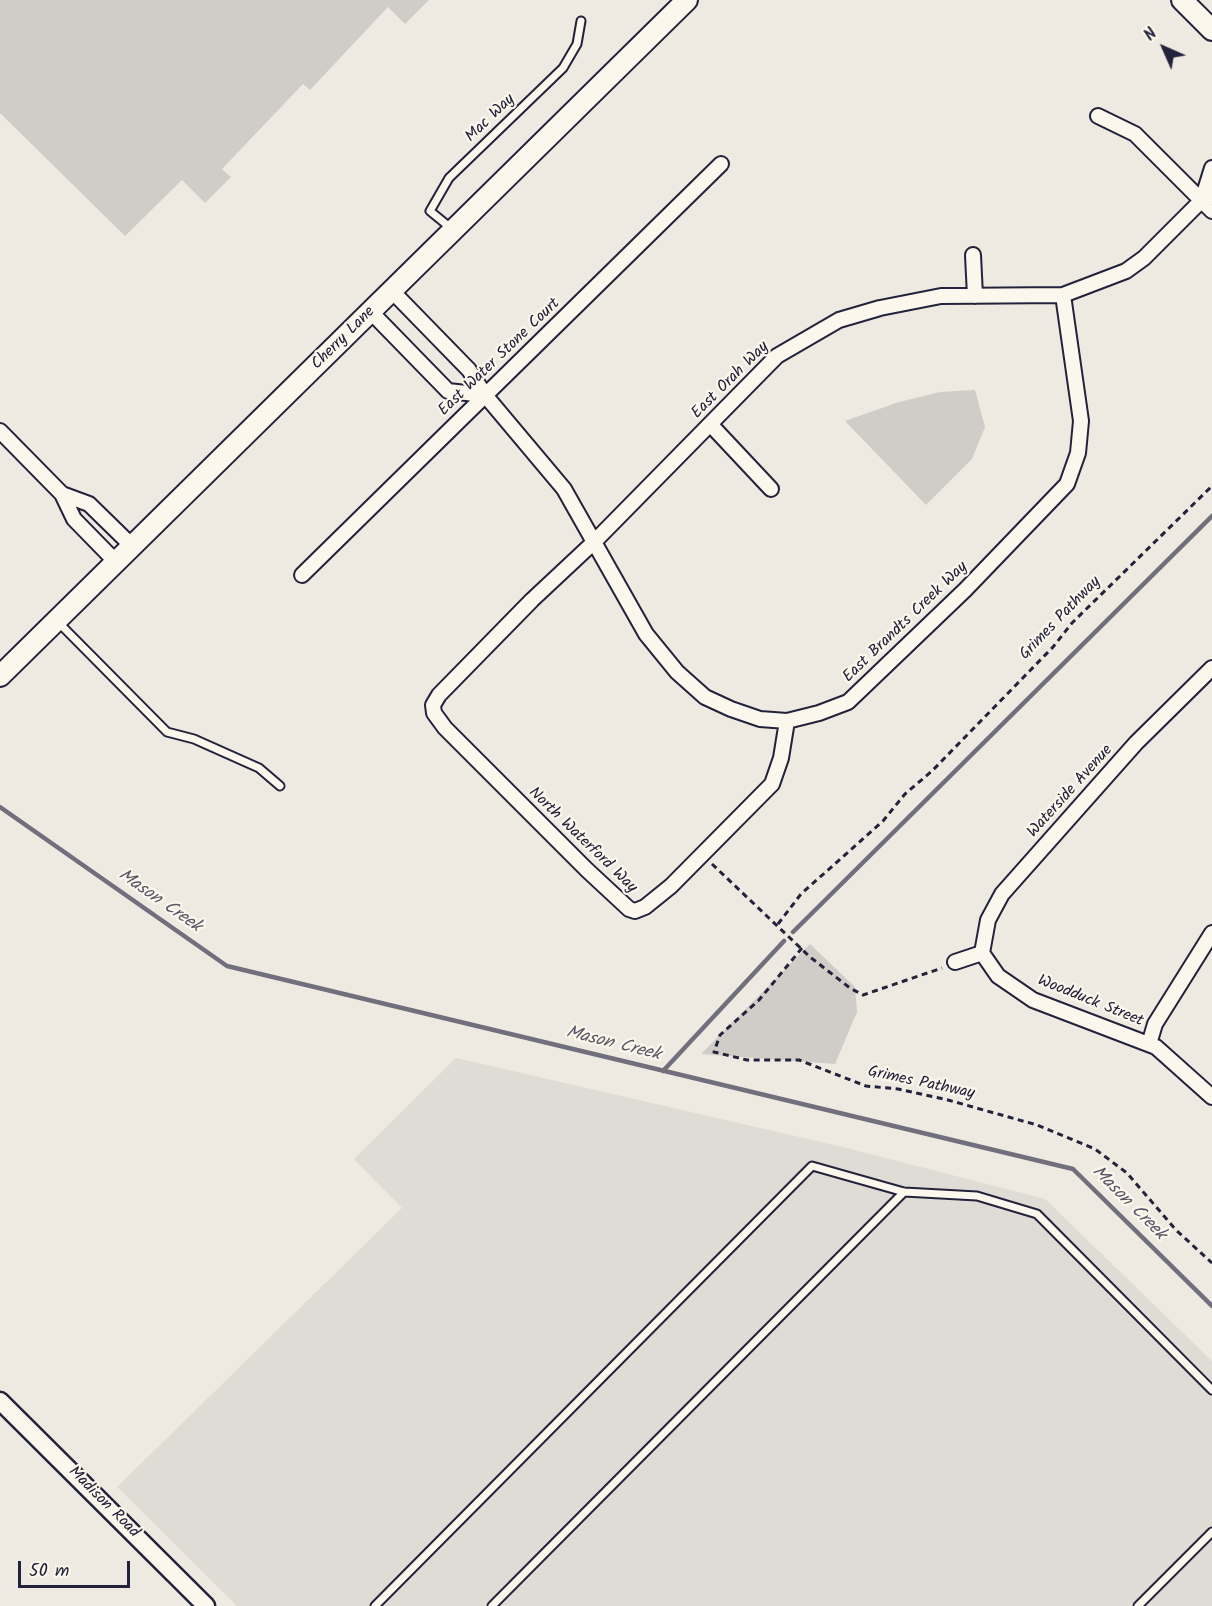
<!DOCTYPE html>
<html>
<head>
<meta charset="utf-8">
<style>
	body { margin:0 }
	#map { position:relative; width:1212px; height:1606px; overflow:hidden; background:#eeeae2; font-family:Kalam,sans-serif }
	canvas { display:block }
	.north { position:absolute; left:1134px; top:18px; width:60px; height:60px; -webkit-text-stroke:4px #fbf7ec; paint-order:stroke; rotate:315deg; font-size:16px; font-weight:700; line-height:24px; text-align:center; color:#22223b }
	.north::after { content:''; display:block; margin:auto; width:21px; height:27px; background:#22223b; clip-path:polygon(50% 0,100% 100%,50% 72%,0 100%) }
	.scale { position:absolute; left:18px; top:1561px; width:112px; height:27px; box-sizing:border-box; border:3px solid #22223b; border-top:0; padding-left:8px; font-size:18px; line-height:21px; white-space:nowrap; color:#22223b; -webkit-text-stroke:4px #fbf7ec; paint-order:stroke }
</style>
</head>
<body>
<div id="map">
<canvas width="1212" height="1606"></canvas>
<div class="north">N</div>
<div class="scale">50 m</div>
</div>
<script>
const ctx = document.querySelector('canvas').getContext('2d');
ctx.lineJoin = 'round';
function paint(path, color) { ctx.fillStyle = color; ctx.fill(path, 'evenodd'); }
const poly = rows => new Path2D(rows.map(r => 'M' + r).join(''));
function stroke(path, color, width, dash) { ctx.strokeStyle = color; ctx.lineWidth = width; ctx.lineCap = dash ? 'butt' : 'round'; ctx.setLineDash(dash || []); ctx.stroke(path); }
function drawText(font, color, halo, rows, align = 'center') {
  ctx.font = font + ' Kalam,sans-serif'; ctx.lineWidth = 4.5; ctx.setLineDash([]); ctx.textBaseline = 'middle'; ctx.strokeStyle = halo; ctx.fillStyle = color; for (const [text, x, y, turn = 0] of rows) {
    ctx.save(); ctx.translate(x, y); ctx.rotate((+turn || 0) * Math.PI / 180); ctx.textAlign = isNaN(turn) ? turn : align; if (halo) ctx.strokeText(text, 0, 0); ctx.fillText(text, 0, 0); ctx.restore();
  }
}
const built = poly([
	[456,1058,843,1147,1045,1199,1212,1361,1212,1606,237,1606,117,1487,402,1208,354,1159]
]);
const green = poly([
	[0,0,429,0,405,24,388,7,310,90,303,84,222,169,231,177,205,203,182,180,125,236,0,113],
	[975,390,985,427,972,459,926,505,845,421,899,402,940,392],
	[810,944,855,987,857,1012,835,1064,701,1054]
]);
const stream = poly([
	[0,807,227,966,1073,1169,1212,1306],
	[793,932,1212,516],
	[663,1071,784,941]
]);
const path = poly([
	[712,864,810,957,850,988,863,995,942,968],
	[778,924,801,894,883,821,905,794,932,771,1053,647,1072,623,1212,486],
	[802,948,759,1000,720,1035,714,1052,747,1060,799,1060,866,1086,898,1089,948,1100,1037,1125,1095,1149,1127,1173,1176,1230,1212,1263]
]);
const service = poly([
	[452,229,430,211,449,178,563,68,577,44,581,21],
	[58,622,167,732,194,739,259,768,280,786],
	[375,1606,812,1166,904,1192,977,1196,1037,1214,1212,1390],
	[492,1606,904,1192],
	[1138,1606,1212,1532]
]);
const minor = poly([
	[1098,116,1135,134,1212,211],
	[1202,200,1212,168],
	[973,255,975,296],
	[371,312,448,391,485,395,469,370,392,291],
	[485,395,564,489,646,634,677,672,705,697,731,709,760,719,787,721,819,713,848,702,965,590,1067,484,1078,453,1081,421,1063,295],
	[710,424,771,489],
	[0,431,62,494,74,519,116,562],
	[62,494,89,504,132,546],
	[302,575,721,164],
	[787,721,781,758,772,784,671,886,645,907,635,911,629,909,587,870,445,728,434,713,433,705,439,695,532,600,594,542,777,356,839,320,880,308,941,296,1063,295,1126,271,1144,258,1202,200,1212,197],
	[982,953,988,920,1002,894,1136,743,1212,668],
	[982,953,998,976,1033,1000,1156,1047,1212,1097],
	[955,962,982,953],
	[1149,1044,1155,1024,1212,933]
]);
const tertiary = poly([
	[0,1401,206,1606]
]);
const secondary = poly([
	[1182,0,1212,30],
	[0,676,687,0]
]);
const streetNames = [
	["Mac Way",491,119,-44],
	["Cherry Lane",344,339,-45],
	["East Water Stone Court",500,358,-44],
	["East Orah Way",731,381,-45],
	["Grimes Pathway",1061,619,-46],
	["East Brandts Creek Way",906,623,-44],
	["Waterside Avenue",1071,792,-48],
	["North Waterford Way",582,841,44],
	["Woodduck Street",1090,1002,22],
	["Grimes Pathway",921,1084,12],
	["Madison Road",103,1503,45]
];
const waterNames = [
	["Mason Creek",159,902,35],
	["Mason Creek",613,1045,14],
	["Mason Creek",1128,1204,45]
];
paint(built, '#dfdbd5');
paint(green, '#d0cdc9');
stroke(stream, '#716f7c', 4.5);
stroke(service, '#22223b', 11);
stroke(minor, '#22223b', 18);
stroke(tertiary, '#22223b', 21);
stroke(secondary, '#22223b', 24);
stroke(path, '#22223b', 3, [6, 4.5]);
stroke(service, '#fbf7ec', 7);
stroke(minor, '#fbf7ec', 14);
stroke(tertiary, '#fbf7ec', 16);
stroke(secondary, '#fbf7ec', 20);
drawText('16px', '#22223b', '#fbf7ec', streetNames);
drawText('italic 18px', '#575666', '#fbf7ec', waterNames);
</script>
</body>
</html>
